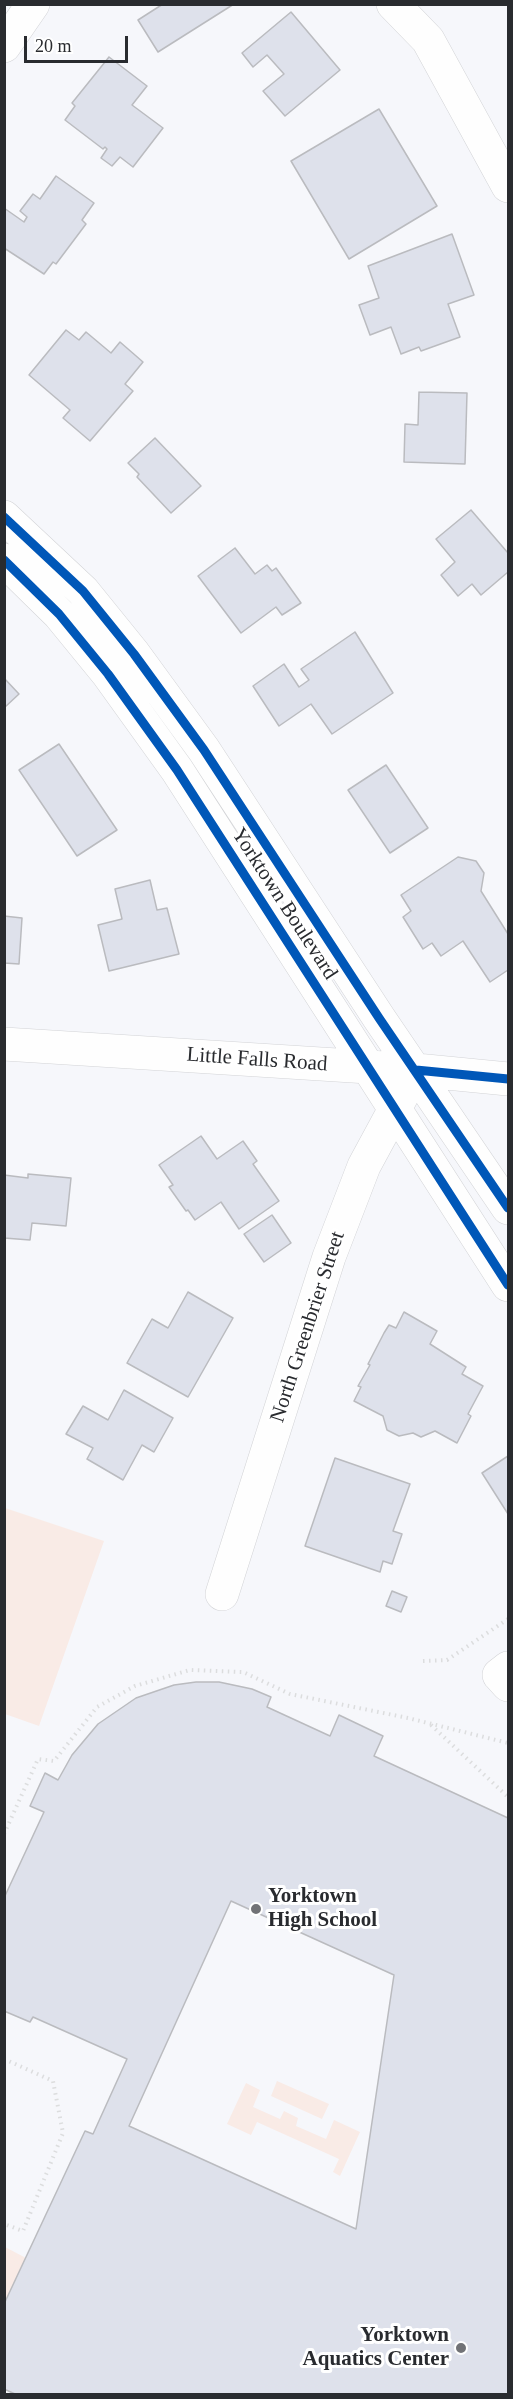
<!DOCTYPE html>
<html>
<head>
<meta charset="utf-8">
<style>
	body { margin:0 }
	#map { position:relative; width:513px; height:2399px; overflow:hidden; background:#f6f7fb; font-family:Georgia,serif }
	canvas { display:block }
	.frame { position:absolute; inset:0; border:6px solid #292b2f; pointer-events:none }
	.scale { position:absolute; left:24px; top:36px; width:104px; height:27px; box-sizing:border-box; border:3px solid #292b2f; border-top:0; padding-left:8px; font-size:18px; line-height:21px; white-space:nowrap; color:#292b2f; -webkit-text-stroke:4px #fff; paint-order:stroke }
</style>
</head>
<body>
<div id="map">
<canvas width="513" height="2399"></canvas>
<div class="frame"></div>
<div class="scale">20 m</div>
</div>
<script>
const ctx = document.querySelector('canvas').getContext('2d');
ctx.lineJoin = 'round';
function paint(path, color) { ctx.fillStyle = color; ctx.fill(path, 'evenodd'); }
const poly = rows => new Path2D(rows.map(r => 'M' + r).join(''));
function stroke(path, color, width, dash) { ctx.strokeStyle = color; ctx.lineWidth = width; ctx.lineCap = dash ? 'butt' : 'round'; ctx.setLineDash(dash || []); ctx.stroke(path); }
function drawText(font, color, halo, rows, align = 'center') {
  ctx.font = font + ' Georgia,serif'; ctx.lineWidth = 6; ctx.setLineDash([]); ctx.textBaseline = 'middle'; ctx.strokeStyle = halo; ctx.fillStyle = color; for (const [text, x, y, turn = 0] of rows) {
    ctx.save(); ctx.translate(x, y); ctx.rotate((+turn || 0) * Math.PI / 180); ctx.textAlign = isNaN(turn) ? turn : align; if (halo) ctx.strokeText(text, 0, 0); ctx.fillText(text, 0, 0); ctx.restore();
  }
}
const green = poly([
	[5,1508,104,1541,39,1726,5,1714],
	[277,2081,329,2104,322,2119,271,2096],
	[246,2083,260,2090,253,2107,280,2119,284,2111,298,2118,296,2126,326,2139,334,2120,360,2132,340,2176,333,2172,339,2159,257,2122,251,2135,227,2124],
	[5,2247,26,2258,5,2304]
]);
const building = poly([
	[163,4,234,4,158,52,138,20,163,4],
	[291,12,340,70,285,116,263,91,284,74,267,55,253,67,242,53,291,12],
	[109,57,147,86,132,105,163,128,133,167,120,157,112,166,101,158,107,149,105,147,103,149,65,120,75,106,72,103,109,57],
	[379,109,437,206,349,259,291,161,379,109],
	[56,176,94,203,82,220,86,224,56,264,53,262,44,274,4,248,4,208,24,222,27,217,20,211,33,194,40,199,56,176],
	[452,234,474,295,448,304,460,337,421,351,419,347,401,354,391,327,370,335,359,305,379,298,368,266,452,234],
	[66,330,79,340,86,332,111,353,120,342,143,362,125,384,133,391,90,441,63,418,70,410,29,375,66,330],
	[419,392,467,393,465,464,404,462,405,424,418,425,419,392],
	[155,438,201,486,171,513,137,477,139,474,128,463,155,438],
	[471,510,508,553,508,572,481,595,472,584,458,596,441,575,455,562,436,539,471,510],
	[235,548,255,574,267,565,272,571,276,568,301,603,282,615,276,607,241,633,198,576,235,548],
	[355,632,393,693,332,734,311,704,279,726,253,686,284,664,299,687,309,680,301,669,355,632],
	[4,678,19,694,4,708,4,678],
	[59,744,117,830,77,856,19,770,59,744],
	[386,765,428,828,390,853,348,790,386,765],
	[458,857,476,861,484,873,481,891,508,934,508,970,490,982,463,941,441,956,432,943,423,949,403,917,411,911,401,895,458,857],
	[150,880,157,910,167,908,179,954,109,971,98,925,122,919,115,889,150,880],
	[4,916,22,918,19,964,4,963,4,916],
	[201,1136,217,1159,243,1141,257,1161,253,1164,279,1201,239,1229,221,1202,195,1220,188,1210,186,1211,169,1187,173,1185,159,1165,201,1136],
	[28,1174,71,1178,66,1226,32,1223,30,1240,4,1238,4,1175,28,1178,28,1174],
	[272,1215,291,1243,264,1262,244,1234,272,1215],
	[188,1292,233,1318,188,1397,127,1363,152,1319,168,1328,188,1292],
	[404,1312,437,1331,430,1344,466,1367,462,1374,483,1386,468,1414,471,1416,457,1443,435,1431,421,1437,413,1433,399,1436,387,1430,383,1416,354,1401,361,1387,358,1386,370,1365,368,1364,384,1333,389,1325,396,1328,404,1312],
	[124,1390,173,1418,154,1452,142,1445,123,1480,87,1459,93,1448,66,1434,83,1406,108,1420,124,1390],
	[508,1456,508,1514,482,1473,508,1456],
	[335,1458,410,1484,393,1531,402,1534,392,1564,383,1561,380,1572,305,1546,335,1458],
	[392,1591,407,1597,401,1612,386,1606,392,1591],
	[196,1682,219,1682,252,1689,271,1697,267,1707,330,1736,339,1715,383,1736,374,1756,508,1818,508,2394,15,2394,4,2389,4,2304,85,2131,93,2134,127,2059,33,2017,30,2022,4,2011,4,1898,44,1812,30,1806,45,1773,58,1780,72,1755,98,1724,136,1698,174,1685,196,1682],
	[231,1901,394,1975,356,2229,129,2126,231,1901]
]);
const path = poly([
	[423,1661,447,1660,508,1619],
	[431,1725,508,1797],
	[4,1834,38,1759,54,1761,97,1707,135,1686,190,1670,243,1672,290,1694,408,1718,508,1743],
	[4,2059,53,2081,63,2133,23,2231,4,2224]
]);
const minor = poly([
	[393,4,428,40,508,186],
	[4,46,33,4],
	[4,517,83,591,134,654,204,750,379,1018,508,1208],
	[4,560,59,614,108,674,177,770,508,1285],
	[4,1044,416,1070,508,1079],
	[222,1594,329,1257,364,1166,404,1092],
	[508,1668,499,1675,508,1685]
]);
const cycleway = poly([
	[4,517,83,591,134,654,204,750,379,1018,508,1208],
	[4,560,59,614,108,674,177,770,508,1285],
	[416,1070,508,1079]
]);
const markers = [
	[256,1909,6,"#717276"],
	[461,2348,6,"#717276"]
];
const streetNames = [
	["Yorktown Boulevard",284,904,57],
	["Little Falls Road",257,1060,4],
	["North Greenbrier Street",308,1327,-72]
];
const poiNames = [
	["Yorktown",268,1897],
	["High School",268,1921],
	["Yorktown",449,2336,"right"],
	["Aquatics Center",449,2360,"right"]
];
paint(green, '#f9ebe6');
paint(building, '#dee1eb');
stroke(building, '#babbbf', 1.5);
stroke(minor, '#d2d3d6', 34);
stroke(path, '#dcddde', 4, [1.5, 4.5]);
stroke(minor, '#fefefe', 33);
stroke(cycleway, '#0057b8', 9);
for (const [x, y, r, color] of markers) { const dot = new Path2D(); dot.arc(x, y, r, 0, 2 * Math.PI); ctx.fillStyle = color; ctx.fill(dot); stroke(dot, '#fff', 2); }
drawText('21px', '#292b2f', '#fff', streetNames);
drawText('bold 21px', '#292b2f', '#fff', poiNames, 'left');
</script>
</body>
</html>
